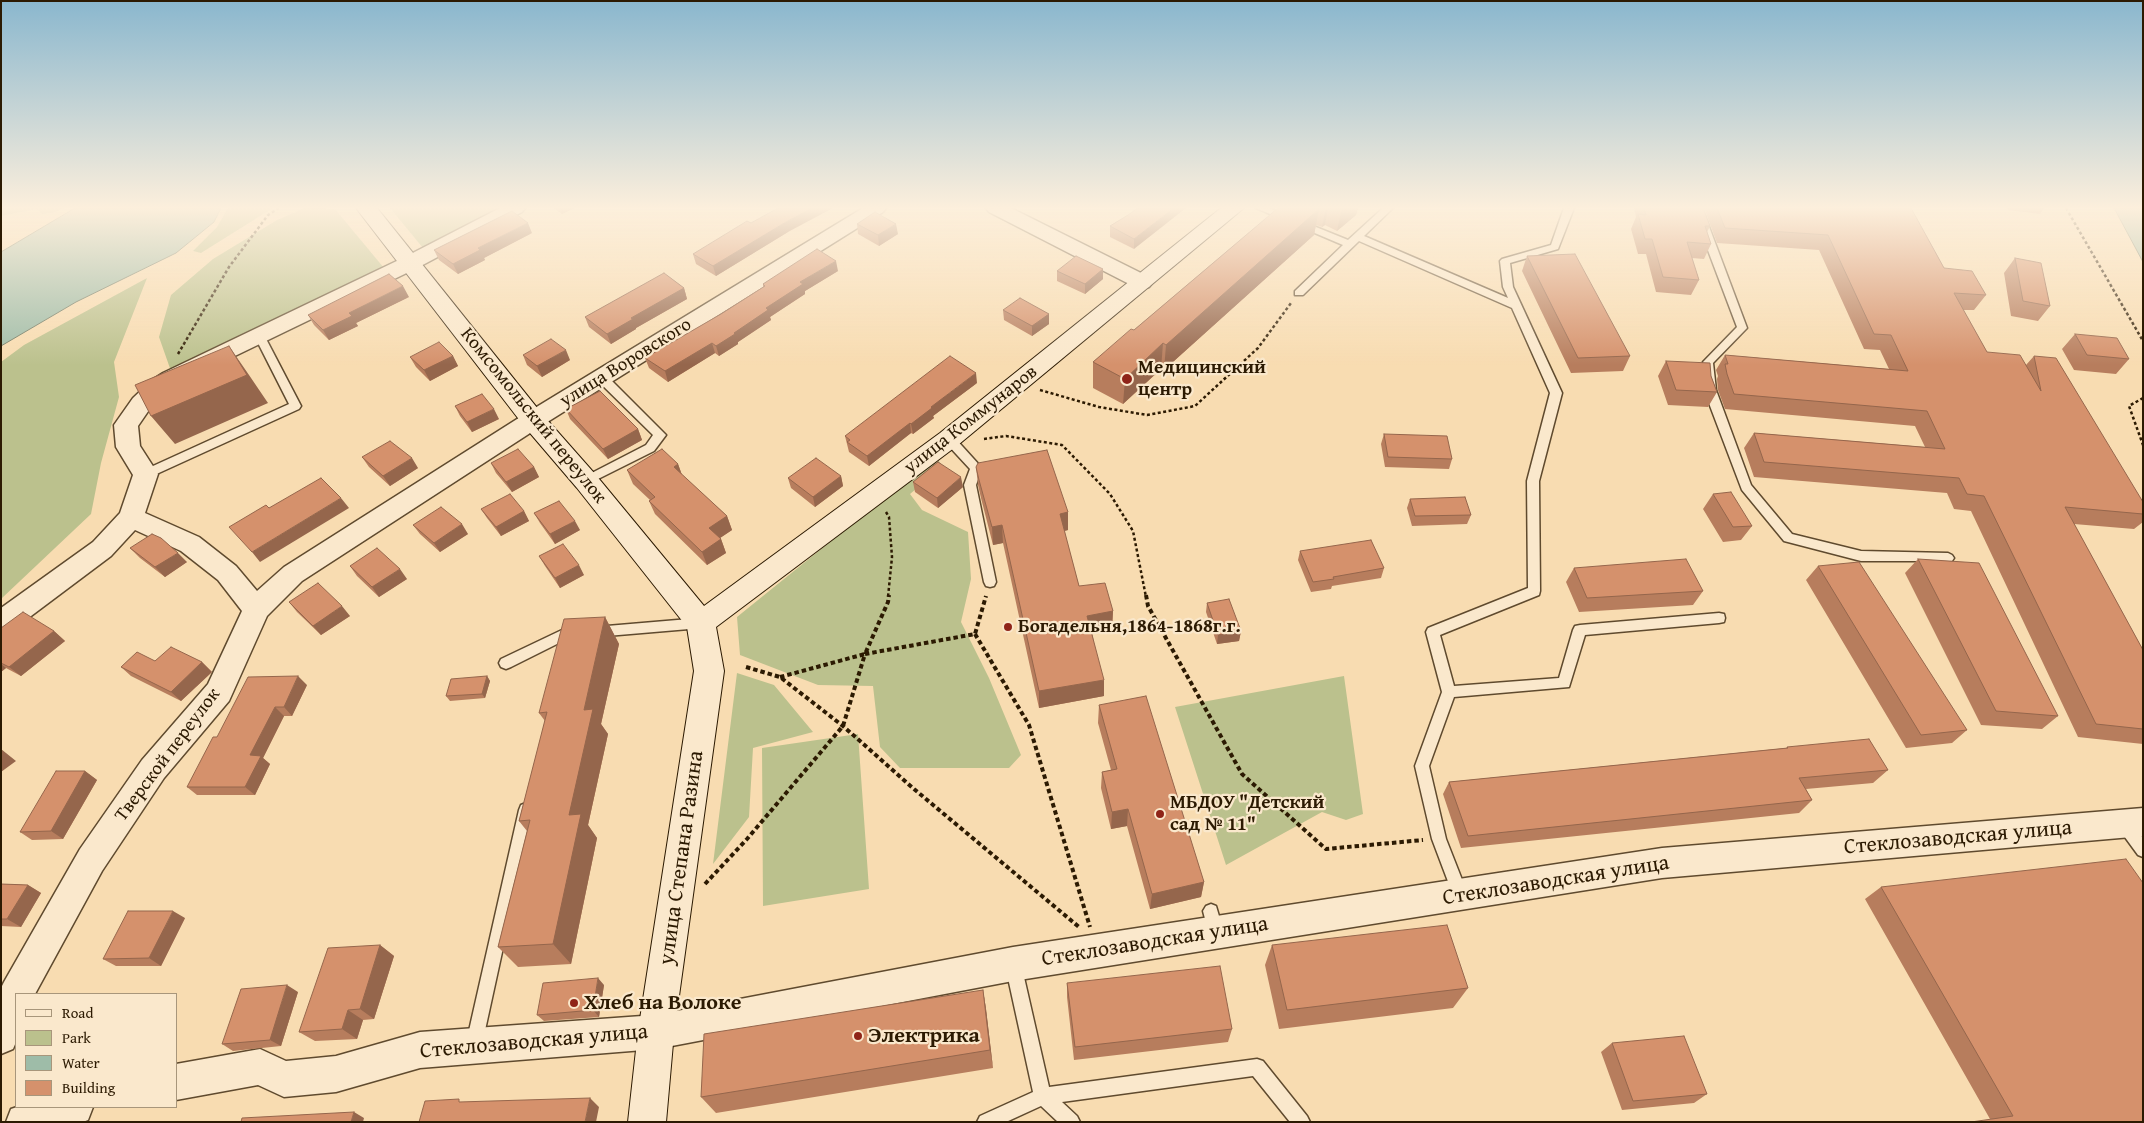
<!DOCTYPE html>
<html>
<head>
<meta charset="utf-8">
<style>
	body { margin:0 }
	#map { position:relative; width:2144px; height:1123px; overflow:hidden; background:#f8dcb1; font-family:"Gentium Book Plus",serif }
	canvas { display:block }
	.frame { position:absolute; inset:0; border:2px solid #2c1a02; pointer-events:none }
	.legend { position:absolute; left:15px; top:993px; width:162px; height:115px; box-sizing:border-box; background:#fae8cc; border:1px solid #a8967b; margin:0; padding:6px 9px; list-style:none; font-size:15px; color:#2c1a02 }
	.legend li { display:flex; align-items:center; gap:10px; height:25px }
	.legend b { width:25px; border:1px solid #a8967b }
</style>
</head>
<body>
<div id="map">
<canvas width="2144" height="1123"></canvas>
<div class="frame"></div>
<ul class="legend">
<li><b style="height:6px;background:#fae8cc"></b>Road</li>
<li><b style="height:14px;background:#bbc18d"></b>Park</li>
<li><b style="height:14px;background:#9ebca8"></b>Water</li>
<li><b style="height:14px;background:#d5916c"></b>Building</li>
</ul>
</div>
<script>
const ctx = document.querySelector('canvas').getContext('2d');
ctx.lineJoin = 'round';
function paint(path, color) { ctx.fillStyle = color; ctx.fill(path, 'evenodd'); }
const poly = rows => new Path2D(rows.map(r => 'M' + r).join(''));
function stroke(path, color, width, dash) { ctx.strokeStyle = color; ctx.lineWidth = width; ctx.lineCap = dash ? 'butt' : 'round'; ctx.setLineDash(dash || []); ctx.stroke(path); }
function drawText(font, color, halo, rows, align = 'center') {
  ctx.font = font + ' "Gentium Book Plus",serif'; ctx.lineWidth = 4.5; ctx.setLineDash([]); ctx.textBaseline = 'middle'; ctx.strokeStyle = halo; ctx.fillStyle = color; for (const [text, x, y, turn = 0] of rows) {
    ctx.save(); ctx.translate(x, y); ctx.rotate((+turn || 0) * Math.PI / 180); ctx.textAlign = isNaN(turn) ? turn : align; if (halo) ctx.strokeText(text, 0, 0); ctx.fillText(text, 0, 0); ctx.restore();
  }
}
const green = poly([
	[1,208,65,208,52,213,42,214,37,209,1,216],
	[228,208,273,208,201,253,193,251,217,227],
	[305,208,335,209,384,268,172,374,159,337,171,295,213,259,277,220],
	[390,208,499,208,423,248],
	[147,278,114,362,119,397,101,463,91,514,1,599,1,362,24,345],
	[935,457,943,466,910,494,922,510,968,532,971,579,961,622,989,678,1021,755,1009,768,900,768,880,747,873,686,818,685,740,655,737,617],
	[737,673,774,685,813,732,753,748,749,817,713,864],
	[1344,676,1363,814,1346,820,1322,812,1226,865,1175,707],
	[858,734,869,889,763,906,762,748]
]);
const water = poly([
	[75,208,221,208,214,222,176,253,76,302,1,346,1,252,75,208],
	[2114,208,2143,208,2143,262,2114,208]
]);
const pathFar1 = poly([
	[2066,208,2143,341],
	[178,354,229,267,268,215,279,208],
	[1040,390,1099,407,1147,415,1195,406,1258,348,1291,303],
	[2143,398,2129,406,2143,445],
	[984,439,1006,436,1062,445,1110,494,1133,531,1146,597],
	[886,512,889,517,892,557,888,597]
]);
const path = poly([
	[1146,595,1148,606,1242,774,1326,849,1423,840],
	[975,634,1029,725,1090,927],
	[746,667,780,677,843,726,914,789,1079,927],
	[780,677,865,654,888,602,889,595],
	[705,884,747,839,843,726,865,654,975,634,986,596]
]);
const lane = poly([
	[1256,208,1269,208,1348,240,1383,208,1393,208,1364,236,1508,298,1503,287,1500,261,1502,259,1551,245,1564,208,1574,208,1558,249,1510,263,1513,287,1562,393,1539,481,1540,591,1539,595,1440,635,1454,686,1559,678,1573,630,1575,626,1580,625,1719,613,1724,614,1725,618,1724,622,1719,623,1585,635,1569,687,1454,697,1429,766,1446,839,1468,895,1465,900,1460,902,1455,900,1432,839,1415,766,1442,692,1426,632,1428,628,1528,588,1527,481,1550,393,1512,308,1359,241,1303,295,1295,295,1295,291,1343,245,1256,208],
	[1692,208,1702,208,1747,328,1713,363,1716,390,1751,485,1792,534,1861,551,1948,553,1952,555,1954,558,1952,561,1861,561,1784,541,1742,490,1704,390,1703,362,1737,327,1692,208],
	[259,332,264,335,301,406,299,409,150,477,142,477,140,474,142,471,289,404,254,335,259,332],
	[602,374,606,375,666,435,654,451,586,485,580,481,582,478,646,445,653,435,598,381,597,378,602,374],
	[949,435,953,436,982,468,976,485,996,582,994,586,990,587,986,586,984,582,964,485,970,469,945,442,943,439,949,435],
	[701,618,706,619,708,623,706,627,701,628,595,637,590,636,588,632,590,628,595,627,701,618],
	[564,629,569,630,571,634,569,638,511,667,506,669,501,667,499,663,501,659,564,629],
	[526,803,531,805,533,810,482,1044,480,1050,474,1052,468,1050,466,1044,519,810,521,805,526,803],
	[2124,817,2129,819,2143,838,2143,857,2138,855,2119,829,2117,824,2119,819,2124,817],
	[1211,904,1216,906,1224,933,1222,938,1216,941,1210,938,1203,911,1206,906,1211,904],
	[1013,956,1019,958,1021,964,1049,1087,1257,1059,1263,1061,1307,1116,1310,1122,1290,1122,1253,1076,1062,1102,1077,1116,1080,1122,1058,1122,1041,1106,1006,1122,977,1122,980,1116,1033,1092,1005,964,1007,958,1013,956]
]);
const street = poly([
	[500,208,525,208,522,212,417,268,179,383,168,392,149,410,138,426,140,446,158,474,145,513,199,537,236,566,257,591,284,567,525,414,863,208,886,208,883,212,541,426,302,581,267,616,229,701,164,778,102,871,35,994,16,994,16,1042,13,1049,1,1054,1,988,4,982,80,849,142,760,208,684,242,611,218,580,181,551,135,530,111,556,11,631,1,634,1,608,93,542,120,513,133,475,116,447,114,425,133,398,152,380,163,373,403,258,500,208],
	[986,208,1011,208,1149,277,1153,282,1149,287,1142,289,1135,287,989,212,986,208],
	[2143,808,2143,836,1662,878,1013,981,656,1049,420,1068,336,1092,284,1097,258,1085,176,1100,176,1064,260,1049,286,1061,336,1056,420,1032,656,1015,1013,947,1662,848,2143,808],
	[17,1107,93,1107,88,1120,83,1122,6,1122,11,1109,17,1107]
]);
const secondary = poly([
	[356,208,377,208,542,414,595,474,704,606,940,433,1221,208,1244,208,958,445,716,627,724,671,674,1032,666,1122,628,1122,638,1032,694,671,687,627,577,488,524,426,356,208]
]);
const wall = poly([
	[554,208,574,208,562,214],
	[1138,208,1134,249,1110,237,1110,226,1128,215],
	[1278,208,1358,208,1356,215,1337,231,1325,225,1322,227,1316,225,1314,235,1164,370,1161,369,1123,404,1093,388,1093,362,1134,330],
	[1634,208,1703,208,1710,226,1707,232,1711,244,1704,259,1692,258,1699,280,1691,295,1656,292,1646,254,1638,254,1631,229,1636,217],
	[1704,208,1911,208,1944,268,1986,295,1974,310,1963,310,1987,352,2026,365,2034,356,2143,502,2143,522,2134,529,2074,524,2143,650,2143,744,2078,737,1971,511,1954,509,1947,493,1754,477,1744,448,1754,433,1925,447,1915,426,1725,409,1718,390,1717,379,1718,376,1716,370,1725,355,1889,369,1880,350,1864,349,1819,250,1717,243],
	[2007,208,2044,208,2040,214,2008,210],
	[751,223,788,232,716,276,696,264,693,254],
	[857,224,898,234,879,246,858,234],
	[532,233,484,258,485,260,458,274,439,260,434,250],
	[1527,256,1630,356,1623,371,1571,373,1522,271],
	[2015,258,2050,306,2038,321,2011,316,2004,273],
	[1103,269,1103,279,1085,294,1057,281,1057,271],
	[838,271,805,291,805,294,770,317,771,320,738,342,738,344,719,356,715,353,668,382,649,368,645,358,721,314,763,287,763,284],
	[684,288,687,299,636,328,636,329,611,344,589,327,585,317],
	[409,297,356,323,358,326,329,340,314,325,308,315],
	[1003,310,1049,314,1049,324,1032,336,1004,320],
	[2075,334,2129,359,2116,374,2074,370,2062,349],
	[523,355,570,360,542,377,527,365],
	[453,356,458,366,430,381,416,367,410,357],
	[1666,361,1711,376,1717,392,1708,407,1668,405,1658,376],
	[977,383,933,416,934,418,913,434,911,433,869,466,849,452,845,436],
	[455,406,499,419,472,432,460,416],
	[566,409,638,429,642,440,608,459,570,419],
	[1384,434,1452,459,1449,469,1385,467,1381,444],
	[362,457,418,468,390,486,369,467],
	[491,463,534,467,539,477,512,492,496,473],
	[678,464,682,475,727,516,732,530,720,538,721,539,726,553,707,565,655,514,649,501,650,500,633,484,627,470],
	[976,467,1068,512,1068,530,1064,531,1079,586,1113,611,1112,628,1092,632,1104,696,1039,708,1003,543,993,545,981,498,978,485],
	[841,476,843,486,815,507,791,488,788,478],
	[913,482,963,487,938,508,915,492],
	[1713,494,1752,526,1741,540,1723,542,1703,509],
	[1410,499,1471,515,1467,524,1412,526,1407,508],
	[481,509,524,511,529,521,501,536,487,518],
	[534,513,580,530,555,544,540,523],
	[413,525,468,534,440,552,420,534],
	[130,548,187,562,165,577,140,558],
	[1300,551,1384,568,1381,578,1332,586,1331,589,1311,592,1298,560],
	[539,556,584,575,560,588,545,566],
	[1918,559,2058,716,2042,729,1981,725,1905,573],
	[350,566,407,579,379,597,357,576],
	[1818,566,1967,730,1952,743,1906,748,1806,580],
	[1574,568,1703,591,1693,605,1579,612,1566,582],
	[289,602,350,616,321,635,297,612],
	[1207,603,1241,631,1239,641,1217,644,1206,612],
	[605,617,619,644,601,724,608,734,588,825,597,838,571,964,518,967,498,947,527,831,519,821,545,721,539,713],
	[1,628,54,631,65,641,21,676,6,668,1,672],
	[155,661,202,662,212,672,181,701,131,676,121,667],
	[487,676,490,681,485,698,450,701,446,696],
	[307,685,292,716,284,716,263,758,270,764,255,795,197,795,187,787,217,737],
	[1099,705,1204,882,1201,897,1150,909,1127,826,1111,829,1101,788,1102,772,1111,770,1098,723],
	[1787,747,1888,770,1873,783,1806,789,1812,800,1799,813,1461,848,1443,794,1449,782,1786,748],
	[85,771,97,780,63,839,32,840,20,832],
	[1,884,28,885,41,893,21,927,1,926],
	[1881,887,2143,1122,1990,1119,1865,899],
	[185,918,161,966,116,966,103,959],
	[380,945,394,956,374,1019,363,1020,357,1039,315,1041,299,1032],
	[1272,945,1468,988,1453,1008,1279,1029,1265,965],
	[1067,983,1232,1029,1228,1042,1074,1060,1067,997],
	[604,985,599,1017,544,1021,537,1015],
	[983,990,986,1009,993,1068,716,1113,701,1097],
	[298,992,281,1046,233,1051,222,1044],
	[1612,1043,1707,1094,1694,1103,1622,1110,1601,1052]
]);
const shadedWall = poly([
	[560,208,574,208,562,214],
	[812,208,833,208,788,232,716,276,713,266,786,222],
	[1174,208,1186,208,1134,249,1134,239],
	[1326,208,1328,208,1325,225,1322,227],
	[1342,208,1358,208,1356,215,1337,231],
	[1319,209,1314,235,1164,370,1166,345],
	[528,223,532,233,484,258,485,260,458,274,453,264,478,248],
	[896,224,898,234,879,246,878,235],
	[836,261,838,271,805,291,805,294,770,317,771,320,738,342,738,344,719,356,716,346,800,282],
	[1103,269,1103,279,1085,294,1085,284],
	[403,286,409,297,356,323,358,326,329,340,323,330,349,313],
	[684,288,687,299,636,328,636,329,611,344,607,334,631,318],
	[1049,314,1049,324,1032,336,1032,326],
	[712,343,715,353,668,382,665,371],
	[1163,343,1161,369,1123,404,1125,379],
	[229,346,249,375,268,403,175,444,151,416],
	[566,350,570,360,542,377,537,366],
	[453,356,458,366,430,381,424,370],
	[976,373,977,383,933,416,934,418,913,434,911,424,931,407],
	[494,409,499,419,472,432,467,422],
	[910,423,911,433,869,466,867,456],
	[638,429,642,440,608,459,603,449],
	[412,458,418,468,390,486,383,476],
	[678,464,683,478,674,467],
	[534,467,539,477,512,492,506,482],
	[841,476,843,486,815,507,813,497],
	[961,477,963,487,938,508,937,498],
	[341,498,349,508,260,562,252,552],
	[524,511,529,521,501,536,496,527],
	[1068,512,1068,530,1060,532,1060,514],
	[727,516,732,530,714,542,709,528],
	[575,521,580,530,555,544,550,534],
	[462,524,468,534,440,552,434,543],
	[1002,525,1003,543,993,545,992,527],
	[721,539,726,553,707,565,702,552],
	[178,553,187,562,165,577,155,567],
	[579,565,584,575,560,588,555,578],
	[400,569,407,579,379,597,372,587],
	[342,606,350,616,321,635,313,626],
	[1113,611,1112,628,1087,633,1087,616],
	[605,617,619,644,601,724,608,734,588,825,597,838,571,964,553,944,569,815,584,710],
	[54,631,65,641,21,676,9,667],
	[1241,631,1239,641,1217,644,1218,635],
	[202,662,212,672,181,701,171,692],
	[1,664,6,668,1,672],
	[298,676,307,685,292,716,284,707],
	[487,676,490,681,485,698,482,694],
	[1104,680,1104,696,1039,708,1039,691],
	[275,707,284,716,263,758,270,764,255,795,245,787,250,755],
	[1,749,16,761,1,772],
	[85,771,97,780,63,839,51,831],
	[1128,809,1127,826,1111,829,1112,812],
	[1204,882,1201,897,1150,909,1152,894],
	[28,885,41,893,21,927,7,919],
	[173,911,185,918,161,966,149,958],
	[380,945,394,956,374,1019,360,1009],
	[598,978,604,985,599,1017,593,1010],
	[287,985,298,992,281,1046,270,1040],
	[983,990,986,1009,993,1068,990,1050],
	[348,1010,363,1020,357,1039,342,1029],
	[590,1098,599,1107,596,1122,585,1122],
	[354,1112,364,1118,363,1122,351,1122]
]);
const building = poly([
	[778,208,812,208,786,222,713,266,693,254,747,221,751,223,778,208],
	[1138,208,1174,208,1134,239,1110,226,1128,215,1138,208],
	[1278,208,1315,208,1319,209,1166,345,1163,343,1125,379,1093,362,1131,329,1134,330,1278,208],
	[1644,208,1703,208,1710,226,1705,226,1711,244,1687,242,1699,280,1663,277,1652,239,1645,239,1638,214,1646,215,1644,208],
	[1717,208,1911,208,1944,268,1972,271,1986,295,1954,293,1987,352,2020,355,2041,391,2034,356,2056,358,2143,502,2143,514,2065,507,2143,650,2143,729,2096,724,1984,496,1967,494,1959,478,1764,462,1754,433,1945,449,1927,411,1734,394,1727,374,1725,364,1728,364,1725,355,1908,371,1891,335,1874,334,1828,235,1725,228,1717,208],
	[512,211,528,223,478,248,480,250,453,264,434,250,512,211],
	[875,212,896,224,878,235,857,224,875,212],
	[817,249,836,261,800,282,803,284,766,308,768,310,734,333,735,334,716,346,712,343,665,371,645,358,721,314,765,286,763,284,817,249],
	[1575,254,1630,356,1578,358,1527,256,1575,254],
	[1076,256,1103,269,1085,284,1057,271,1076,256],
	[2015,258,2041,263,2050,306,2023,301,2015,258],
	[664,273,684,288,631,318,633,319,607,334,585,317,664,273],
	[389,274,403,286,349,313,352,316,323,330,308,315,389,274],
	[1020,298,1049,314,1032,326,1003,310,1020,298],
	[2075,334,2117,338,2129,359,2087,355,2075,334],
	[551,339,566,350,537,366,523,355,551,339],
	[439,342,453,356,424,370,410,357,439,342],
	[229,346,247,375,151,416,135,385,229,346],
	[950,356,976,373,931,407,932,408,911,424,910,423,867,456,847,442,850,440,845,436,950,356],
	[1666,361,1710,363,1711,376,1717,392,1676,390,1666,361],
	[600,391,638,429,603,449,566,409,600,391],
	[482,394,494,409,467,422,455,406,482,394],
	[1384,434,1447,436,1452,459,1388,457,1384,434],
	[390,441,412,458,383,476,362,457,390,441],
	[518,449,534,467,506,482,491,463,518,449],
	[662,449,678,464,674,467,727,516,709,528,721,539,702,552,649,501,655,497,627,470,662,449],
	[1047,450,1068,512,1060,514,1079,586,1105,583,1113,611,1087,616,1104,680,1039,691,1002,525,992,527,979,480,976,467,978,463,1047,450],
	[816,458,841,476,813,497,788,478,816,458],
	[938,462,961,477,937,498,913,482,938,462],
	[321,478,341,498,252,552,229,527,266,505,269,508,321,478],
	[1731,492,1752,526,1733,527,1713,494,1731,492],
	[510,494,524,511,496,527,481,509,510,494],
	[1465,497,1471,515,1415,516,1410,499,1465,497],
	[559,501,575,521,550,534,534,513,559,501],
	[441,507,462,524,434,543,413,525,441,507],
	[152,534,161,538,178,553,155,567,130,548,152,534],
	[1371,540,1384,568,1333,577,1334,579,1313,582,1300,551,1371,540],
	[563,544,579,565,555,578,539,556,563,544],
	[377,548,400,569,372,587,350,566,377,548],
	[1686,559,1703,591,1587,598,1574,568,1686,559],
	[1918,559,1979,563,2058,716,1996,711,1918,559],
	[1859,562,1967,730,1921,735,1818,566,1859,562],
	[318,583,342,606,313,626,289,602,318,583],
	[1229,599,1241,631,1218,635,1207,603,1229,599],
	[23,612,54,631,9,667,1,663,1,628,23,612],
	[605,617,584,710,593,709,569,815,581,814,553,944,498,947,530,820,519,821,547,712,539,713,564,619,605,617],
	[171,647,202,662,171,692,121,667,137,652,155,661,171,647],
	[298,676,284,707,275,707,250,755,261,756,245,787,187,787,213,737,217,737,248,677,298,676],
	[487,676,482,694,446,696,451,679,487,676],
	[1146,696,1204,882,1152,894,1128,809,1112,812,1102,772,1117,769,1099,705,1146,696],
	[1869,739,1888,770,1799,778,1812,800,1468,836,1449,782,1788,748,1787,747,1869,739],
	[56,771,85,771,51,831,20,832,56,771],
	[2126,859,2143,883,2143,1122,1971,1122,2013,1116,1881,887,2126,859],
	[1,884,28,885,7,919,1,919,1,884],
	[128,911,173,911,149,958,103,959,128,911],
	[1447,925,1468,988,1287,1010,1272,945,1447,925],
	[380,945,360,1009,348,1010,342,1029,299,1032,328,948,380,945],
	[1220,966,1232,1029,1075,1047,1067,983,1220,966],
	[598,978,593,1010,537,1015,543,983,598,978],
	[287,985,270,1040,222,1044,241,989,287,985],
	[983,990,990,1050,701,1097,704,1034,983,990],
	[1684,1036,1707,1094,1633,1101,1612,1043,1684,1036],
	[590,1098,585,1122,419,1122,425,1101,459,1099,459,1102,590,1098],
	[354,1112,351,1122,241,1122,242,1118,354,1112]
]);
const markers = [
	[1127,379,6,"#8f2418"],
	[1008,627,5,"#8f2418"],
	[1160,814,5,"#8f2418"],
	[574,1003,5,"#8f2418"],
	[858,1036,5,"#8f2418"]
];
const streetNames = [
	["улица Воровского",626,363,-32],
	["Комсомольский переулок",533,416,51],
	["улица Коммунаров",971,420,-38],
	["Тверской переулок",168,755,-53]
];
const poiNames = [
	["Медицинский",1138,368],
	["центр",1138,390],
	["Богадельня,1864-1868г.г.",1018,627],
	["МБДОУ \"Детский",1170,803],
	["сад № 11\"",1170,825]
];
const nearStreetnames = [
	["Стеклозаводская улица",1958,838,-5],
	["улица Степана Разина",682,858,-82],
	["Стеклозаводская улица",1556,881,-9],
	["Стеклозаводская улица",1155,942,-9],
	["Стеклозаводская улица",534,1042,-5]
];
const nearPoinames = [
	["Хлеб на Волоке",584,1003],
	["Электрика",868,1036]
];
paint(green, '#bbc18d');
paint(water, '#9ebca8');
stroke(water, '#707b66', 1);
stroke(lane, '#5f4a2e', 3);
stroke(street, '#5f4a2e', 3);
stroke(secondary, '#2c1a02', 2);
stroke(pathFar1, '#2c1a02', 2.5, [3, 2.5]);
stroke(path, '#2c1a02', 4, [4.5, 3]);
paint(lane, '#fae8cc');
paint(street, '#fae8cc');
paint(secondary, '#fae8cc');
paint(wall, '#b77d5d');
paint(shadedWall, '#95664c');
paint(building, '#d5916c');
stroke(building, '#95664c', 1);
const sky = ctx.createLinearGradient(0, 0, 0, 365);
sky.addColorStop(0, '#8ab7ce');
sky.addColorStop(0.57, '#fcefdc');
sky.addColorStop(1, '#fcefdc00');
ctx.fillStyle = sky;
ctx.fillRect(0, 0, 2144, 365);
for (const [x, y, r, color] of markers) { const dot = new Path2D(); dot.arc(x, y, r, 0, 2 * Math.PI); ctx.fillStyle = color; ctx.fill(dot); stroke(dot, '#fae8cc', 2); }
drawText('19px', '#2c1a02', '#fae8cc', streetNames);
drawText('bold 19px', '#2c1a02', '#fae8cc', poiNames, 'left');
drawText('22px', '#2c1a02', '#fae8cc', nearStreetnames);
drawText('bold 22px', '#2c1a02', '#fae8cc', nearPoinames, 'left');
</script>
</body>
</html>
